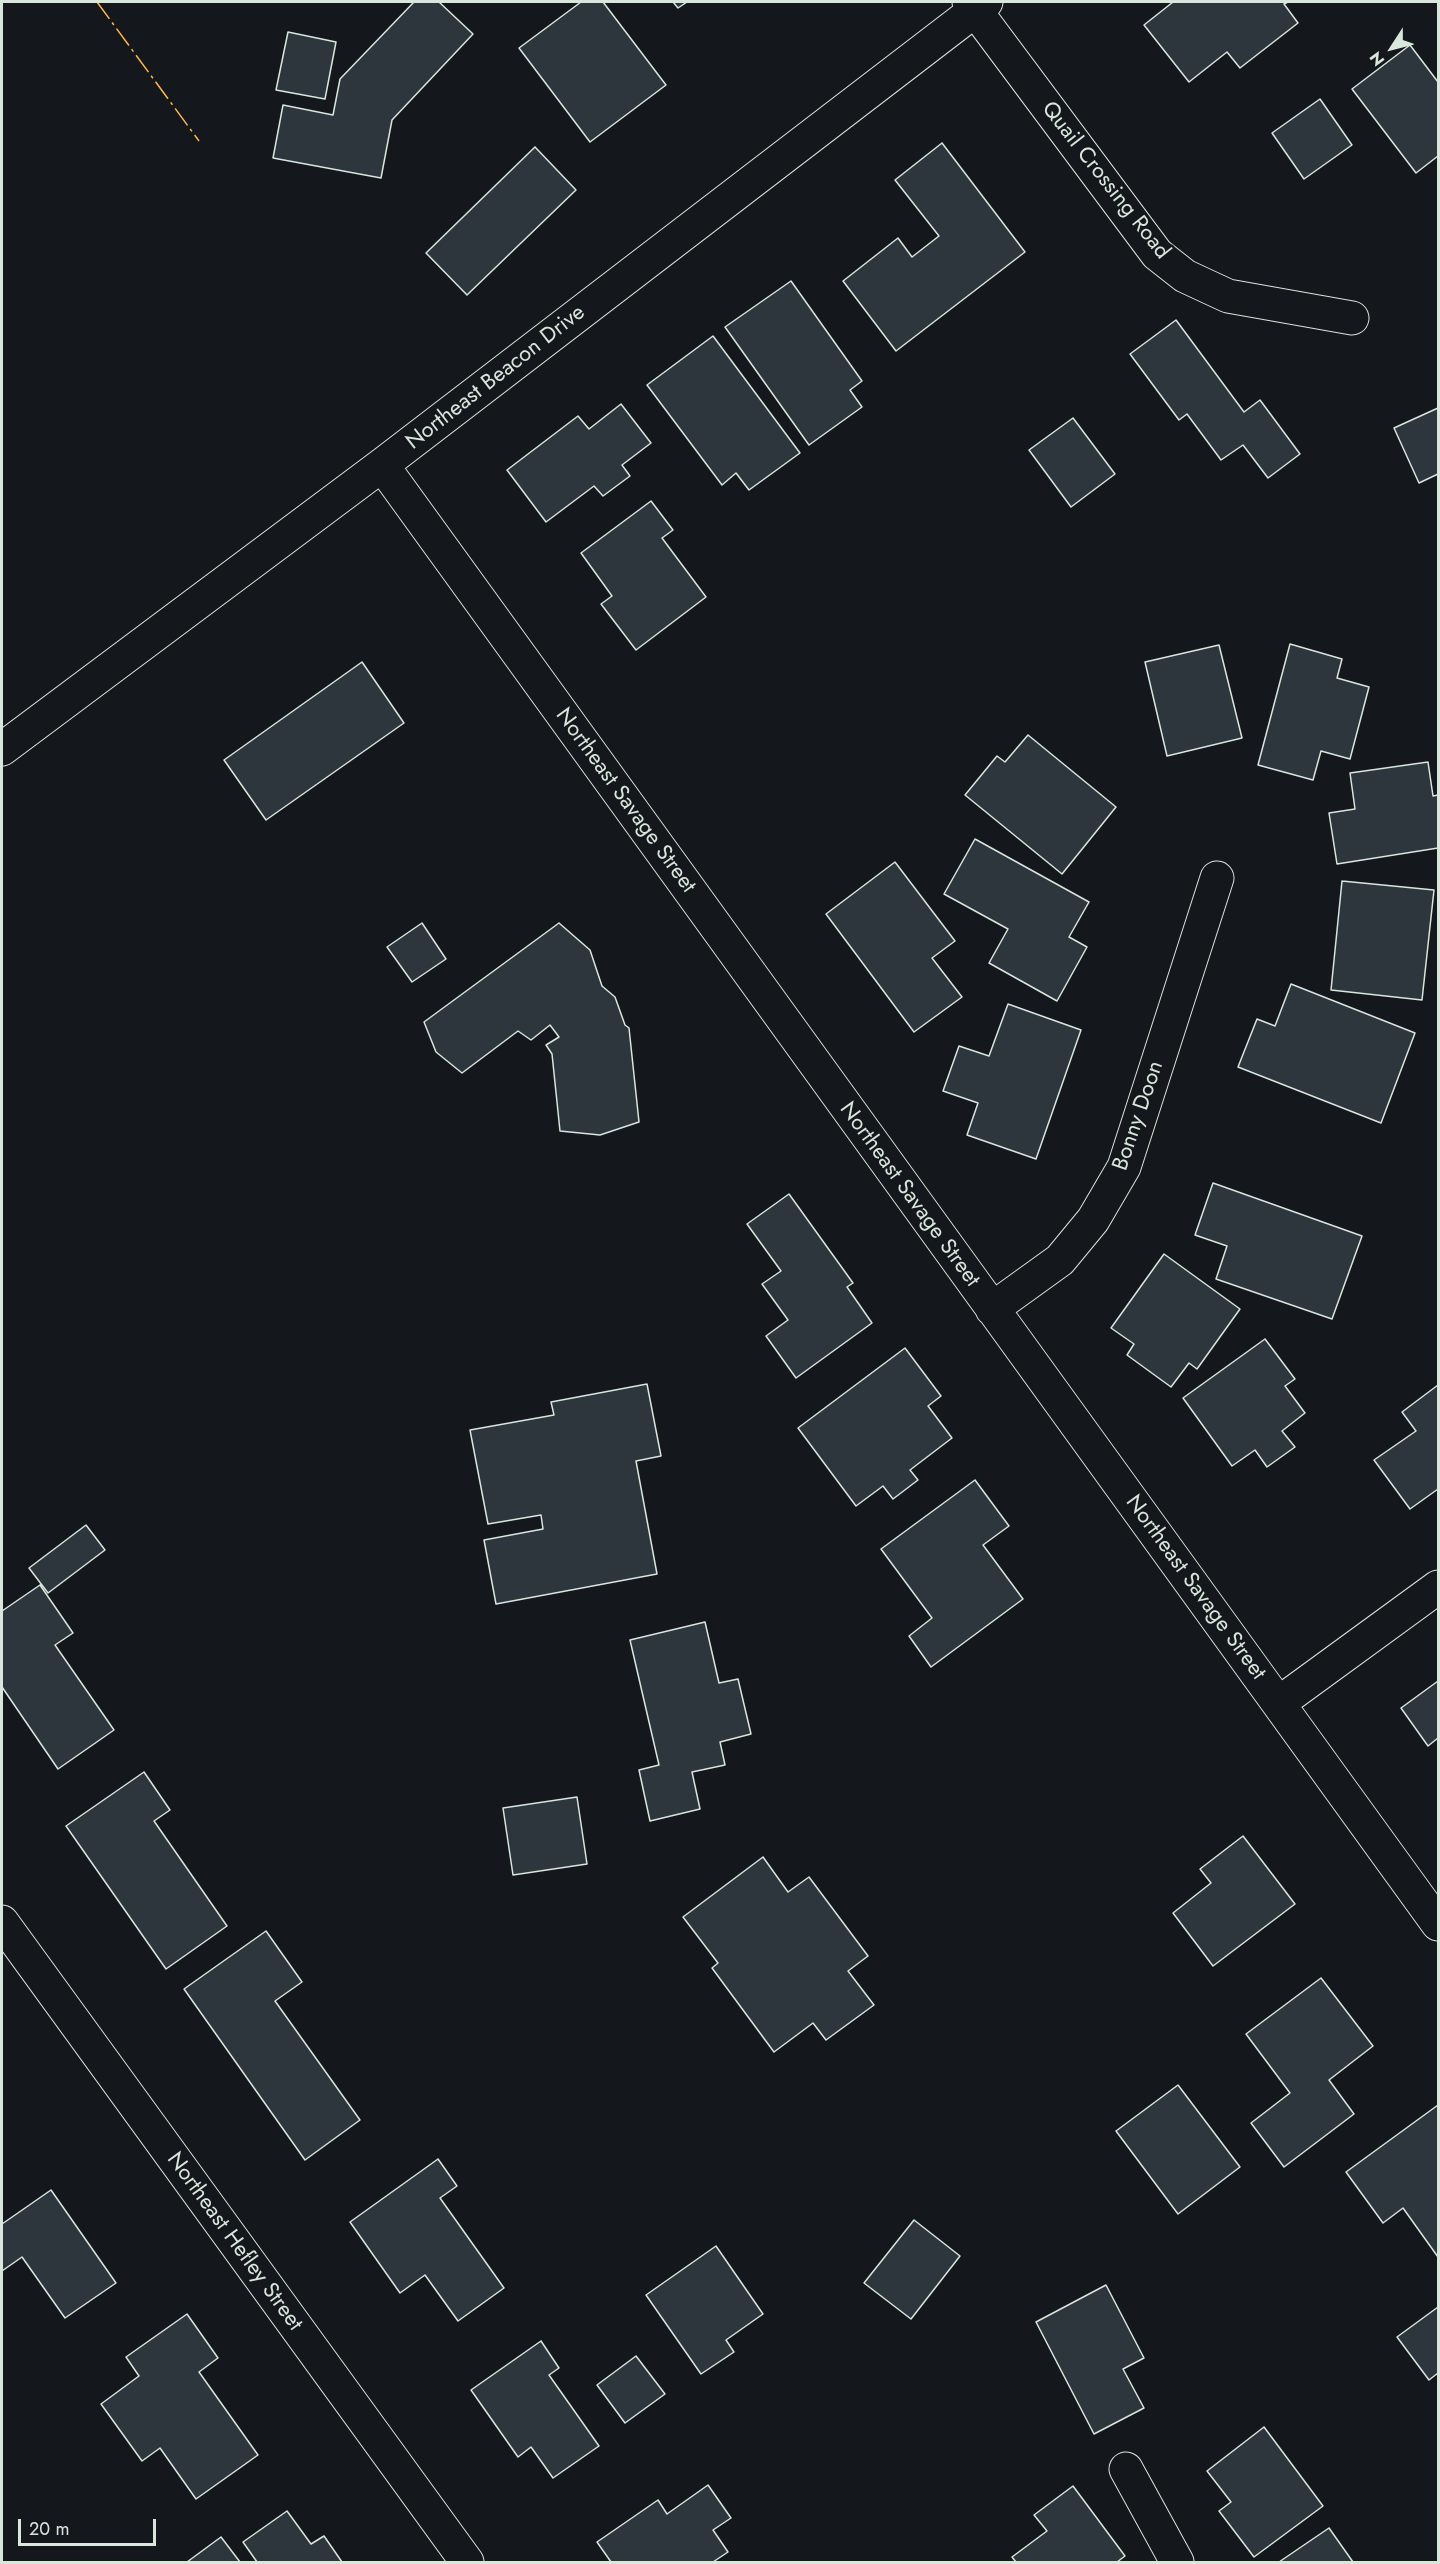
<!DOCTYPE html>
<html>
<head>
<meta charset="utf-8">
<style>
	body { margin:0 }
	#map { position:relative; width:1440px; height:2564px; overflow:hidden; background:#14181c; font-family:Jost,sans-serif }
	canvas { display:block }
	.frame { position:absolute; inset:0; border:3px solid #d8e6dc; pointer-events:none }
	.north { position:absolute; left:1362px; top:18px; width:60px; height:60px; -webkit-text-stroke:4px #14181c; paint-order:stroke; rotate:234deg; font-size:16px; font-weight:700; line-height:24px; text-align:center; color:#d8e6dc }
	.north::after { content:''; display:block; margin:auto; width:21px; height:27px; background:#d8e6dc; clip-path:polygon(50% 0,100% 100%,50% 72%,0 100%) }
	.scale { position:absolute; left:18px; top:2519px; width:138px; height:27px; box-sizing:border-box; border:3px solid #d8e6dc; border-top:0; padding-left:8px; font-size:18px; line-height:21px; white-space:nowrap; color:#d8e6dc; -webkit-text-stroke:4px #14181c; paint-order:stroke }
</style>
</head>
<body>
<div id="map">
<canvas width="1440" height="2564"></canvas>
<div class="frame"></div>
<div class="north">N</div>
<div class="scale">20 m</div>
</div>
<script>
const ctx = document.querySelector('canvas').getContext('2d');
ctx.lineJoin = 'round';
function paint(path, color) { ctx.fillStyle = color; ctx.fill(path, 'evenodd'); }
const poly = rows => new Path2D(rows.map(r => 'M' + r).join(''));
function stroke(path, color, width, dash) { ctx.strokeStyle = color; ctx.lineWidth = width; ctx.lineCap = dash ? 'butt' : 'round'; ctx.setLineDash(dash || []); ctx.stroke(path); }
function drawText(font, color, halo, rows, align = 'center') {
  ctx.font = font + ' Jost,sans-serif'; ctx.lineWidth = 4.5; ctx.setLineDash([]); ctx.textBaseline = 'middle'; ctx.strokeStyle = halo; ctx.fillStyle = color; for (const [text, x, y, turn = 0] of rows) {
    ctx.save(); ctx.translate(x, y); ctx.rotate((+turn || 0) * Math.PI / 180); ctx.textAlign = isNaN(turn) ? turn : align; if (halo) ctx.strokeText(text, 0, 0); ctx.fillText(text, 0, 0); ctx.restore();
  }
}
const building = poly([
	[414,2,439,2,473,34,392,120,381,178,273,158,283,105,333,115,340,79,414,2],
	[581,2,603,2,666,85,590,142,519,48,581,2],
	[673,2,687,2,678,8,673,2],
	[1173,2,1288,2,1284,4,1298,23,1240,68,1227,52,1189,82,1144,25,1173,2],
	[288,32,336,42,325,99,276,90,288,32],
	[1410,45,1438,82,1438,156,1416,173,1352,89,1410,45],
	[1320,99,1352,145,1304,179,1272,133,1320,99],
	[942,143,1025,252,896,351,843,281,898,238,912,257,939,236,895,180,942,143],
	[535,147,576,190,467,295,426,253,535,147],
	[791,281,862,381,850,390,862,407,809,445,725,327,791,281],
	[1176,320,1244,412,1260,400,1300,454,1268,478,1243,445,1221,460,1187,414,1179,420,1130,354,1176,320],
	[713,336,800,453,749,490,736,473,722,485,647,385,713,336],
	[621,404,651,443,622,465,630,476,603,496,594,486,546,522,507,470,578,416,589,429,621,404],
	[1438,408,1438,474,1419,483,1394,428,1438,408],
	[1073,418,1115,474,1071,507,1029,450,1073,418],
	[651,501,673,530,662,538,706,597,636,650,601,604,612,596,581,553,651,501],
	[1290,644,1342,659,1337,678,1369,687,1350,759,1321,751,1313,780,1258,765,1290,644],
	[1219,645,1242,738,1167,756,1145,662,1219,645],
	[362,662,404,723,266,820,224,760,362,662],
	[1028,735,1116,807,1062,874,965,795,997,756,1005,762,1028,735],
	[1428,762,1433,796,1438,795,1438,848,1337,864,1329,813,1355,809,1350,773,1428,762],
	[975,839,1089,902,1069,937,1087,947,1057,1001,989,963,1008,929,944,894,975,839],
	[895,862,955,941,932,958,962,997,914,1032,826,914,895,862],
	[1342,881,1434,890,1422,1000,1331,990,1342,881],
	[422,923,446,959,412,982,387,947,422,923],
	[559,923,590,950,602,986,615,997,625,1025,629,1028,639,1122,600,1135,560,1131,552,1054,546,1045,559,1037,550,1025,531,1040,518,1031,462,1073,436,1052,424,1022,559,923],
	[1291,984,1415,1033,1381,1123,1238,1067,1257,1019,1275,1026,1291,984],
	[1008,1004,1081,1030,1036,1159,967,1135,978,1103,943,1091,959,1046,989,1056,1008,1004],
	[1213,1183,1362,1236,1332,1319,1216,1279,1227,1246,1195,1235,1213,1183],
	[789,1194,853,1283,847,1287,872,1323,796,1378,766,1336,788,1320,762,1284,781,1271,747,1224,789,1194],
	[1164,1254,1240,1309,1197,1369,1189,1363,1171,1387,1127,1355,1134,1344,1111,1328,1164,1254],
	[1265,1339,1295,1379,1285,1386,1305,1413,1282,1431,1295,1447,1267,1467,1255,1450,1232,1466,1183,1398,1265,1339],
	[905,1348,941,1396,928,1406,952,1438,910,1470,918,1480,893,1499,883,1486,856,1506,798,1428,905,1348],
	[647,1384,661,1456,636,1461,657,1574,496,1604,484,1540,543,1529,541,1515,488,1524,470,1430,554,1415,551,1402,647,1384],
	[1438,1385,1438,1489,1410,1509,1374,1460,1416,1431,1402,1412,1438,1385],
	[975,1480,1009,1526,983,1545,1023,1599,931,1667,909,1636,932,1618,881,1549,975,1480],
	[86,1525,105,1550,48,1593,29,1568,86,1525],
	[40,1585,73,1633,55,1645,114,1730,58,1769,2,1687,2,1611,40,1585],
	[705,1622,719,1683,738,1679,751,1734,720,1742,725,1765,692,1772,700,1809,650,1821,639,1770,659,1765,630,1640,705,1622],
	[1438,1681,1438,1738,1428,1746,1401,1708,1438,1681],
	[144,1772,170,1810,154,1821,227,1926,166,1969,66,1826,144,1772],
	[577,1797,587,1864,513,1875,503,1808,577,1797],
	[1243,1836,1295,1904,1213,1966,1173,1913,1211,1883,1200,1869,1243,1836],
	[763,1857,788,1892,809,1877,868,1956,848,1971,874,2005,826,2040,813,2023,774,2052,712,1968,718,1963,683,1917,763,1857],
	[266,1931,302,1982,275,2001,360,2120,305,2160,184,1989,266,1931],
	[1321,1978,1373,2046,1329,2080,1354,2114,1284,2167,1251,2123,1290,2093,1246,2034,1321,1978],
	[1178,2085,1240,2167,1178,2214,1116,2131,1178,2085],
	[1438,2105,1438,2257,1403,2208,1383,2223,1346,2172,1438,2105],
	[438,2159,457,2186,440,2198,504,2288,458,2321,425,2275,400,2293,350,2222,438,2159],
	[51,2190,116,2283,65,2318,22,2257,2,2271,2,2224,51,2190],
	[914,2220,960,2256,911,2319,864,2283,914,2220],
	[716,2246,763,2314,726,2340,734,2352,701,2374,646,2295,716,2246],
	[1106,2285,1144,2358,1123,2369,1144,2408,1094,2434,1036,2322,1106,2285],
	[1438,2307,1438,2373,1429,2380,1397,2337,1438,2307],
	[187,2314,218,2358,199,2372,258,2455,196,2499,160,2448,142,2461,101,2404,139,2376,126,2357,187,2314],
	[541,2341,559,2368,549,2375,599,2446,553,2478,531,2447,518,2457,471,2390,541,2341],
	[636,2356,665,2394,625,2423,597,2385,636,2356],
	[1264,2427,1323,2506,1254,2557,1219,2511,1231,2502,1207,2471,1264,2427],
	[708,2485,731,2518,713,2530,728,2552,713,2562,611,2562,597,2542,658,2500,667,2514,708,2485],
	[1073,2486,1125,2556,1117,2562,1016,2562,1012,2557,1047,2531,1034,2515,1073,2486],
	[287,2511,311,2544,324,2536,342,2562,257,2562,243,2542,287,2511],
	[1329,2528,1353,2562,1279,2562,1329,2528],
	[221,2537,240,2562,187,2562,221,2537]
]);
const minor = poly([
	[969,2,1157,254,1185,276,1228,296,1352,318],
	[382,465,1438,1924],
	[2,749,382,465,986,2],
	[992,1309,1060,1260,1093,1220,1124,1167,1217,878],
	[1279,1703,1438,1587],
	[2,1922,467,2562],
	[1126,2469,1177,2562]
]);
const power = poly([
	[97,2,199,141]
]);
const streetNames = [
	["Quail Crossing Road",1105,181,52],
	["Northeast Beacon Drive",496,378,-38],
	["Northeast Savage Street",625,801,54],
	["Bonny Doon",1139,1116,-71],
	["Northeast Savage Street",909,1195,54],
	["Northeast Savage Street",1195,1588,54],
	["Northeast Hefley Street",234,2242,54]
];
paint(building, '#2c363c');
stroke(building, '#d8e6dc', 1.5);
stroke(minor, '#d8e6dc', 35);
stroke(minor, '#14181c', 33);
stroke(power, '#ffb74d', 1.5, [21, 4.5, 3, 4.5]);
drawText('22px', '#d8e6dc', '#14181c', streetNames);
</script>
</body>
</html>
